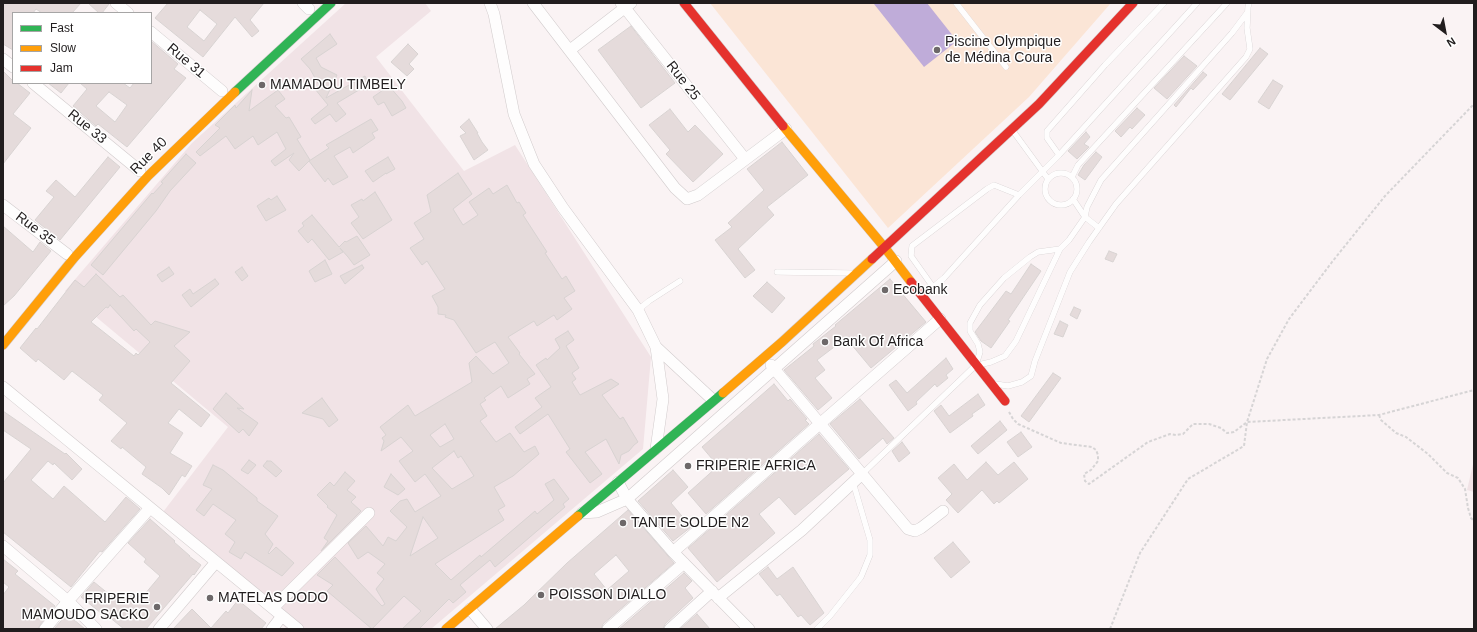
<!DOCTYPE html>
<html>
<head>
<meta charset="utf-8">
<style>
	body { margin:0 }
	#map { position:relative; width:1477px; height:632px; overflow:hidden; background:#faf3f4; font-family:Arial,sans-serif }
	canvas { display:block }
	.frame { position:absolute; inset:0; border:4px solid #211d1e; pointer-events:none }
	.legend { position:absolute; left:12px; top:12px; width:140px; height:72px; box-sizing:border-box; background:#fff; border:1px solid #a6a5a5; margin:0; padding:5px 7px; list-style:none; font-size:12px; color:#211d1e }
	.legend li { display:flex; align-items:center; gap:8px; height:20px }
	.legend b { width:20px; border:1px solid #a6a5a5 }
	.north { position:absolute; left:1425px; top:12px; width:40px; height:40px; -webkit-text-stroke:3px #fff; paint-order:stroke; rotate:148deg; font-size:11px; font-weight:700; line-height:16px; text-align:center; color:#211d1e }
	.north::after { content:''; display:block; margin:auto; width:14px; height:18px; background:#211d1e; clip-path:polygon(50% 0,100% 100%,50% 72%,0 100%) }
</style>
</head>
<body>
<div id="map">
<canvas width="1477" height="632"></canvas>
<div class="frame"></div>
<ul class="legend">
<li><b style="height:5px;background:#30b455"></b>Fast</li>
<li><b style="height:5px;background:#ff9f0a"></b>Slow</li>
<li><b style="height:5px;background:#e5322d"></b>Jam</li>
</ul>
<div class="north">N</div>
</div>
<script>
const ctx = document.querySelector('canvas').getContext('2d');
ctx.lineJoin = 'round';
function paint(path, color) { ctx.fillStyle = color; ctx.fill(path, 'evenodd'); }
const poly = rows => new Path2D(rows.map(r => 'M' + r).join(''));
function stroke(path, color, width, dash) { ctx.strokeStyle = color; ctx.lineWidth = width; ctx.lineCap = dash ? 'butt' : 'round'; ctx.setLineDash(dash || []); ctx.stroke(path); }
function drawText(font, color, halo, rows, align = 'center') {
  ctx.font = font + ' Arial,sans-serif'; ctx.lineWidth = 3; ctx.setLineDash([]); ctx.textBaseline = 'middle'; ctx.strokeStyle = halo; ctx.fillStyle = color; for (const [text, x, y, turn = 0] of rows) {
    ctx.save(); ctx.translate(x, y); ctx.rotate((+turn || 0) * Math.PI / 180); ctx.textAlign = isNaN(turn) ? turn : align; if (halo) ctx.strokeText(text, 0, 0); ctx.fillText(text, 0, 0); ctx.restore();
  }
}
const built = poly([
	[346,3,425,3,431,11,376,57,464,171,515,145,651,357,643,449,431,629,287,629,206,554,160,516,228,427,65,291,192,143],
	[1474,460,1474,492,1467,490]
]);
const green = poly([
	[710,3,1111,3,1029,97,888,228]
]);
const water = poly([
	[875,3,927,3,957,41,924,67,874,4]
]);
const building = poly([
	[3,3,81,3,72,13,42,13,36,9,33,13,13,13,13,50,3,44,3,3],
	[88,3,109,3,109,4,102,13,99,13,88,3],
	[168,3,264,3,250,20,259,31,252,37,235,17,203,57,155,18,168,3],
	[200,10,217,24,204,41,187,27,200,10],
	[631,26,675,83,641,108,598,50,631,26],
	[330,34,337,44,316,58,321,67,337,75,326,98,365,76,369,84,337,103,346,114,336,122,330,114,315,124,311,119,328,105,315,89,319,85,310,69,301,59,330,34],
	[151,41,178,64,174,69,186,78,127,147,98,124,96,126,73,106,87,89,80,83,123,83,130,88,134,83,151,83,151,41],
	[109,92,127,105,115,122,96,106,109,92],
	[408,44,418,54,409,64,414,69,407,76,391,62,408,44],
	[1260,48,1268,54,1230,100,1222,94,1260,48],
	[1184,56,1197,66,1167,99,1154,88,1184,56],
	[3,71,13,81,13,83,17,83,30,93,13,114,31,128,3,164,3,71],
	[1203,72,1207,75,1193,90,1191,88,1176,107,1174,105,1203,72],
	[1273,80,1283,86,1269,109,1258,102,1273,80],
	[48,83,69,83,61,93,48,83],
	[389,86,402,101,406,108,392,116,384,102,378,105,373,97,389,86],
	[252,90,249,111,278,90,285,99,275,106,286,118,289,117,301,137,297,139,310,160,309,161,329,148,326,145,371,119,378,130,372,133,375,138,353,153,350,147,334,156,348,177,333,185,328,178,325,182,309,161,299,171,289,160,294,153,275,166,271,161,286,149,277,132,258,145,253,136,235,149,226,136,200,156,196,152,220,128,215,125,235,105,236,108,252,90],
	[1137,108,1145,115,1132,129,1130,127,1121,137,1115,131,1137,108],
	[670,109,688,132,695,125,723,154,693,182,666,154,670,150,649,125,670,109],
	[469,119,478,133,477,133,482,142,488,150,474,160,460,136,466,133,460,127,469,119],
	[1086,132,1090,137,1084,144,1089,147,1077,159,1068,151,1086,132],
	[782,142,808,175,767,207,774,215,738,249,755,270,745,278,715,240,732,227,728,223,764,190,747,169,782,142],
	[1096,152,1102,157,1085,180,1078,175,1084,165,1096,152],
	[186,154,196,163,170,191,156,211,103,275,91,265,152,193,153,194,163,183,161,182,186,154],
	[108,157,120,167,60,240,35,220,54,197,46,191,56,180,75,197,108,157],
	[388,157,395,169,386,174,386,173,373,182,365,171,388,157],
	[458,173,472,194,453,209,463,225,478,215,469,202,489,188,493,194,507,185,517,203,519,202,526,213,523,215,547,252,545,253,562,279,566,276,575,291,564,298,572,309,557,320,554,315,537,326,534,321,508,337,520,353,519,354,535,374,527,379,530,384,508,398,501,386,484,398,486,400,480,404,487,416,480,421,496,442,510,433,524,452,535,446,539,454,513,476,494,487,505,506,498,510,504,520,435,564,451,580,480,555,481,557,535,511,537,514,554,500,545,484,554,479,569,499,563,504,565,507,495,567,490,560,460,585,466,592,453,603,449,599,419,629,402,629,421,611,404,596,372,629,327,591,333,585,317,575,335,557,382,606,385,604,376,589,384,579,377,573,385,564,368,552,358,559,348,543,366,526,383,546,388,537,396,541,407,527,390,511,400,501,407,499,415,512,441,496,425,474,415,482,399,461,413,451,401,437,381,451,384,441,382,438,386,435,380,427,408,405,415,416,472,382,469,363,476,356,493,374,509,363,495,342,476,353,454,320,445,317,446,315,438,314,438,307,432,296,445,289,427,261,422,265,410,248,424,239,414,223,431,212,427,195,458,173],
	[445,424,454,439,440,447,430,435,445,424],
	[454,451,458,458,461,456,474,476,452,489,432,468,454,451],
	[423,517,438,538,410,556,423,517],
	[375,192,392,220,363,239,351,223,359,217,351,205,362,199,363,201,375,192],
	[277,196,286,210,266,221,257,206,269,198,271,200,277,196],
	[312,215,339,247,345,241,346,242,357,236,370,255,354,265,348,257,340,248,343,252,329,260,312,239,308,243,298,231,304,226,302,223,312,215],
	[3,226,33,252,40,242,51,251,14,296,3,306,3,226],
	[1109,251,1117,254,1113,262,1105,259,1109,251],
	[325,260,332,274,315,282,309,271,325,260],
	[1031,264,1041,271,1008,320,1010,321,991,348,981,341,975,332,1006,291,1011,294,1031,264],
	[362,265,364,268,345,284,340,276,362,265],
	[169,267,174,274,162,282,157,275,169,267],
	[242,267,248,276,242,281,235,272,242,267],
	[96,274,120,297,123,295,151,325,155,321,190,332,174,346,190,361,171,383,210,415,201,427,179,409,168,423,183,433,170,453,192,466,185,477,182,475,169,495,162,488,142,474,146,467,122,447,121,449,111,441,127,423,99,400,103,395,72,371,64,380,38,359,36,362,20,348,36,328,37,329,75,280,84,287,96,274],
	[110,305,134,331,136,329,150,342,138,355,136,353,134,356,91,322,106,307,108,308,110,305],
	[215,279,219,284,191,307,182,295,190,289,193,294,215,279],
	[890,279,926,322,871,368,846,338,817,360,825,370,815,378,832,398,818,410,784,370,814,346,813,344,836,326,835,325,890,279],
	[767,282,785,298,772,313,753,296,767,282],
	[1074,307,1081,310,1077,319,1070,315,1074,307],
	[1060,321,1068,325,1063,337,1054,334,1060,321],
	[568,331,574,340,566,346,579,368,572,373,576,379,572,382,580,395,611,379,619,384,602,395,620,419,623,417,638,442,634,445,629,451,621,455,619,464,606,439,585,452,602,474,590,483,566,452,570,449,548,414,520,434,515,427,542,407,535,398,551,387,536,365,546,358,547,360,560,348,555,339,568,331],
	[946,358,953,369,946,375,948,378,937,387,935,384,916,402,917,404,908,411,889,385,896,380,907,393,946,358],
	[1053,373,1061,378,1029,422,1021,416,1053,373],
	[774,384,788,401,790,399,807,419,805,420,809,424,706,514,688,493,718,466,702,447,774,384],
	[226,393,244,409,237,408,258,423,249,436,243,429,239,433,213,409,226,393],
	[978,394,985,405,972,414,973,416,950,433,934,411,941,405,949,416,978,394],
	[322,398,338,420,329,427,323,419,302,413,322,398],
	[860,399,894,438,887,444,883,438,859,459,830,424,860,399],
	[3,411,65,454,66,453,82,469,72,480,54,463,53,465,48,461,31,480,53,499,64,486,105,522,126,497,140,509,102,552,100,551,71,587,3,532,3,483,31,449,3,430,3,411],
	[1000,421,1007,430,978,454,971,446,1000,421],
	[1021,432,1032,447,1018,457,1007,442,1021,432],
	[819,434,849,469,795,515,779,497,759,514,775,533,717,582,688,548,819,434],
	[902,442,910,453,899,462,892,451,902,442],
	[249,460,256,465,248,474,241,470,249,460],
	[267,461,271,461,282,471,276,477,263,466,267,461],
	[986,462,998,475,1014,462,1028,479,999,503,997,501,994,504,982,490,958,513,946,500,952,494,938,478,954,464,967,480,986,462],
	[213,465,223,470,257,498,257,501,278,516,265,534,273,544,268,553,269,554,276,547,294,563,282,576,245,552,241,559,229,552,235,542,225,534,236,520,213,504,204,516,196,510,212,489,203,485,213,465],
	[673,470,688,487,671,503,691,527,673,541,638,501,673,470],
	[345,472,355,481,347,490,356,497,351,502,361,511,321,551,328,541,324,538,337,515,327,507,328,506,317,495,330,482,334,486,345,472],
	[391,474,405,489,398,495,384,487,391,474],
	[628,510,674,563,603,624,601,629,495,629,524,605,567,563,628,510],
	[616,555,629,571,607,590,594,574,616,555],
	[150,519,175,541,174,542,190,556,189,556,201,565,194,575,193,574,146,629,124,629,108,616,106,617,81,597,94,582,121,604,129,594,139,601,160,576,144,562,146,559,128,543,150,519],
	[953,542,970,562,951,578,934,558,953,542],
	[3,559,18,571,15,574,55,606,40,625,38,629,3,629,3,595,9,587,3,582,3,559],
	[768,567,777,579,793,567,824,613,810,625,801,615,798,617,780,594,777,596,759,574,768,567],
	[684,573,692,581,685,588,693,598,665,624,663,629,619,629,684,573],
	[238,600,266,623,261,629,173,629,192,609,211,628,226,611,228,613,238,600],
	[67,614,85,629,54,629,67,614],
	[697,614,710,629,680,629,697,614]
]);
const path = poly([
	[1009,412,1013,419,1018,424,1061,443,1092,447,1096,450,1098,455,1098,461,1091,470,1084,474,1085,481,1089,484,1148,442,1170,434,1176,435,1183,434,1193,424,1209,424,1221,428,1227,433,1234,432,1247,422,1379,415,1474,390],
	[1379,415,1381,420,1396,433,1406,437,1428,454,1447,473,1458,478,1465,489,1468,508,1471,518,1474,521],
	[1110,629,1140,553,1188,479,1244,446,1247,422,1267,359,1289,319,1332,262,1385,196,1474,104]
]);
const lane = poly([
	[956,3,1006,67],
	[1013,131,1048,179],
	[1059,155,1047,138,1047,131,1105,65,1164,3],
	'1045 189a16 16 0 1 1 32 0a16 16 0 1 1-32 0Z',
	[1072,177,1078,165,1227,3],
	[1019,195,994,185,987,189,912,246,911,256,933,287,944,278,1019,195,1059,155,1197,3],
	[1099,228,1085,217,1087,207,1101,180,1232,33,1247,13],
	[1060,249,1069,240,1085,217,1073,199],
	[777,272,851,273],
	[638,310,649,301,680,281],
	[996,384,1008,386,1022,382,1031,376,1035,361,1070,272,1089,242,1116,204,1246,57,1250,49,1247,28,1248,7,1249,3],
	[862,474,976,365,980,352,978,344,970,331,970,323,980,305,1004,278,1030,257,1038,252,1060,249,1016,341,1005,356,991,362,978,365],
	[817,629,830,616,861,577,870,555,870,540,853,482]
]);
const street = poly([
	[116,3,128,13],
	[303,3,309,9],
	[490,3,494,14,514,114,534,164,563,208,638,310,656,347,663,399,656,449],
	[533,3,675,188,687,199,698,195,786,129],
	[621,3,745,159],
	[151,32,222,91],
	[570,50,631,3],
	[3,59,13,67],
	[33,83,140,171],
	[3,205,67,254],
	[656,347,713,400],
	[771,365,908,529,915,531,921,528,943,511],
	[3,387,298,629],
	[618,482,627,499,673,552,749,629],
	[582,513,597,512,627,499,896,261],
	[3,546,68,601,96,629],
	[673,552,940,319],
	[718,598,802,530,861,475],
	[273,608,369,513],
	[470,609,487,629],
	[45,629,68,601,150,508],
	[159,629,216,562],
	[272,629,282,616],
	[608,629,684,563],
	[670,629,712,591]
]);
const fast = poly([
	[235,92,331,3],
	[578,516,723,393]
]);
const slow = poly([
	[783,126,885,248,911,282],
	[3,345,74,258,148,176,235,92],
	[723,393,782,342,872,259],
	[446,629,578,516]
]);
const jam = poly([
	[684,3,783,126],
	[872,259,1039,104,1133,3],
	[911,282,1005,401]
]);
const markers = [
	[937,50,4,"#6d6869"],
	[262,85,4,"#6d6869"],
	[885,290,4,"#6d6869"],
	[825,342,4,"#6d6869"],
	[688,466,4,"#6d6869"],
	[623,523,4,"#6d6869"],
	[541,595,4,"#6d6869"],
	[210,598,4,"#6d6869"],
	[157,607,4,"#6d6869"]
];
const poiNames = [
	["Piscine Olympique",945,42],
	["de Médina Coura",945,58],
	["MAMADOU TIMBELY",270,85],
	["Ecobank",893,290],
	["Bank Of Africa",833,342],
	["FRIPERIE AFRICA",696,466],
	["TANTE SOLDE N2",631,523],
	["POISSON DIALLO",549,595],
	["MATELAS DODO",218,598],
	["FRIPERIE",149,599,"right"],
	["MAMOUDO SACKO",149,615,"right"]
];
const streetNames = [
	["Rue 31",186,61,40],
	["Rue 25",683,81,52],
	["Rue 33",87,127,39],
	["Rue 40",149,156,-45],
	["Rue 35",35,229,37]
];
paint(built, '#f1e3e6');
paint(green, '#fbe5d6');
paint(water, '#bfacd9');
paint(building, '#e5dbdb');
stroke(building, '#d8d3d2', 1);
stroke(lane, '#d1cbcc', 6);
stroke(street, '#d1cbcc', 12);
stroke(fast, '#d1cbcc', 10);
stroke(slow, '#d1cbcc', 10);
stroke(jam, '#d1cbcc', 10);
stroke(path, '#d6d4d5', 2, [3, 2]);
stroke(lane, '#fefdfd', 5.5);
stroke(street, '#fefdfd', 11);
stroke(fast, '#30b455', 9);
stroke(slow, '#ff9f0a', 9);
stroke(jam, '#e5322d', 9);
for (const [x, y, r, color] of markers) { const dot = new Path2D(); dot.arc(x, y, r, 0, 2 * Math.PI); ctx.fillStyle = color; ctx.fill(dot); stroke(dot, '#fff', 1.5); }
drawText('14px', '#211d1e', '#fff', poiNames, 'left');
drawText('14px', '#211d1e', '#fff', streetNames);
</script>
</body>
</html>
